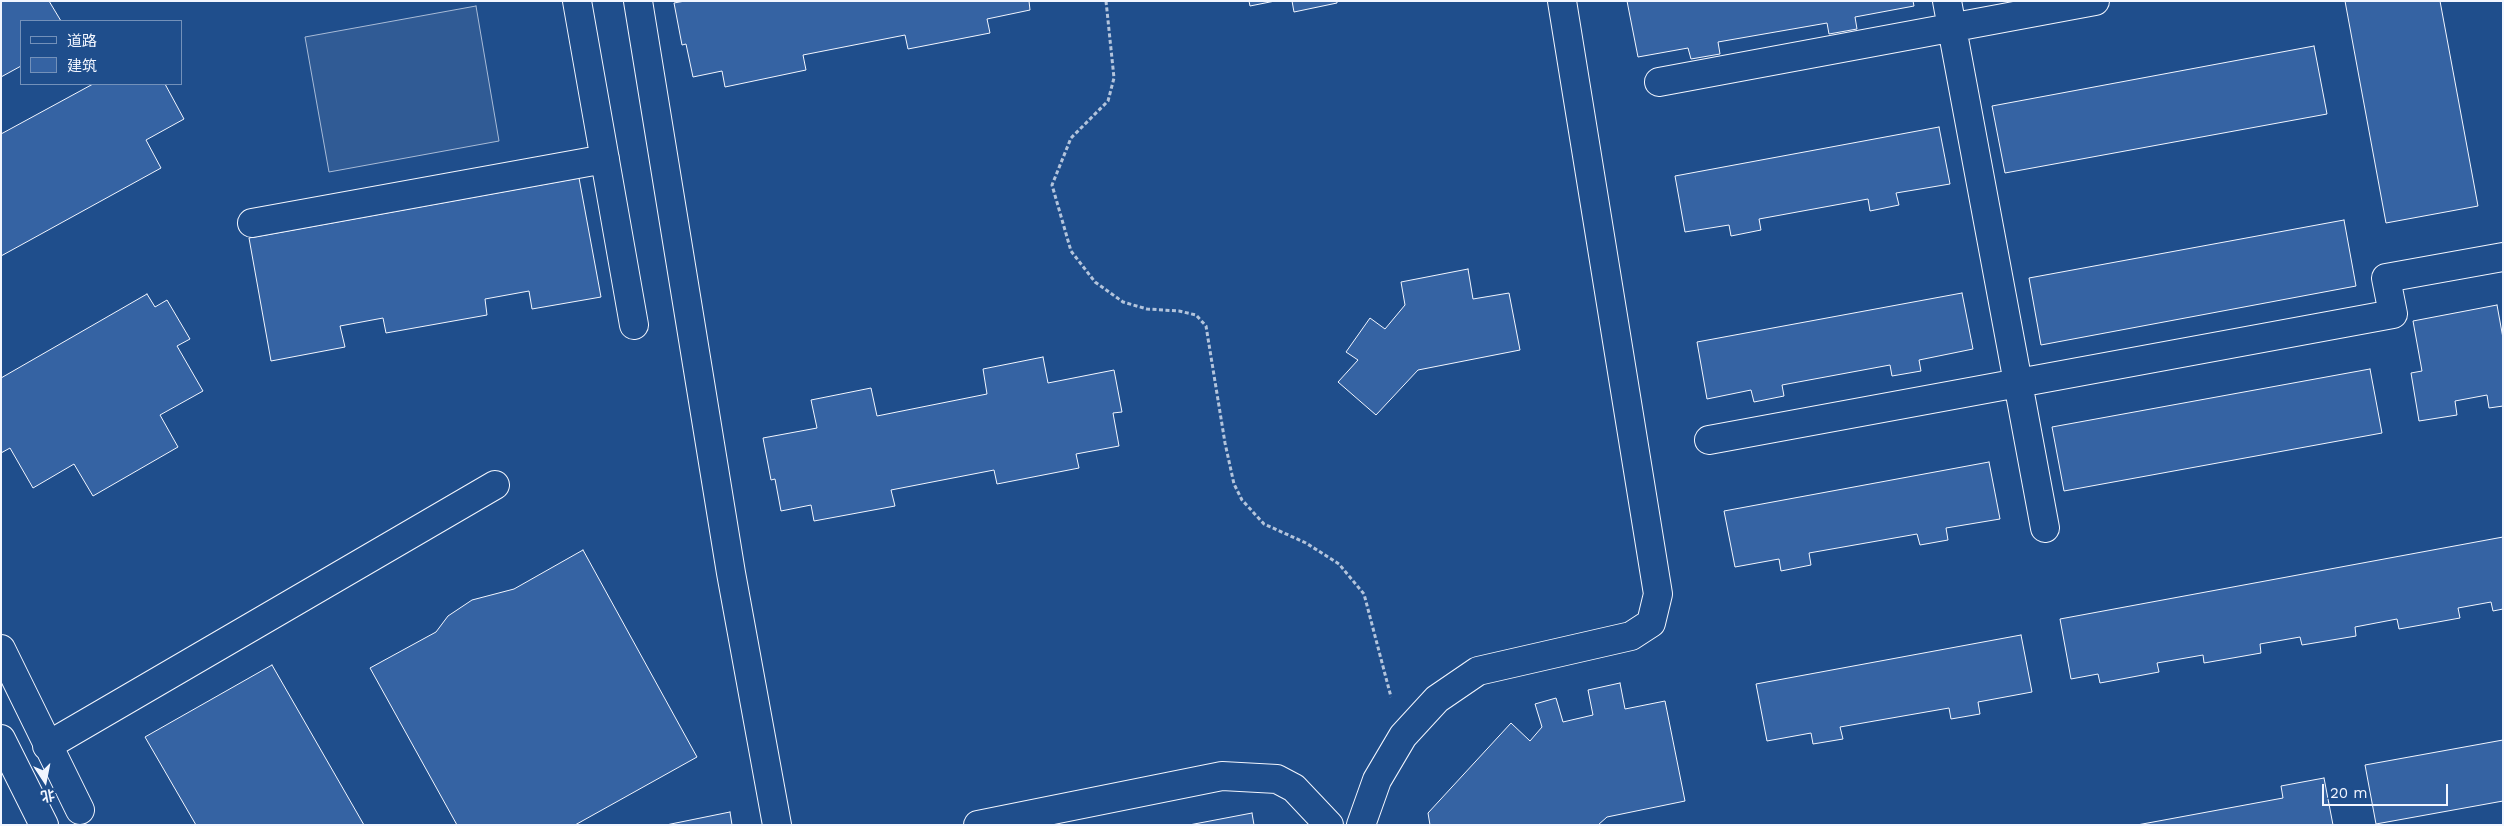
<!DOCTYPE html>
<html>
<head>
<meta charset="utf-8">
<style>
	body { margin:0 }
	#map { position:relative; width:2504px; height:826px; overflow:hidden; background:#1f4e8c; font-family:"Work Sans","Noto Sans SC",sans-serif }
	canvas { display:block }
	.frame { position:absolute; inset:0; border:2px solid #f2f6ff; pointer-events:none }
	.legend { position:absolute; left:20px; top:20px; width:162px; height:65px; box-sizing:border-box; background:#1f4e8c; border:1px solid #7391ba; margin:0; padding:6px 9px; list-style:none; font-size:15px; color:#f2f6ff }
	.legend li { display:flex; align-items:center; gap:10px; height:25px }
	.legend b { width:25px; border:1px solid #7391ba }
	.north { position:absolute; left:20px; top:756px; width:50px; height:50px; -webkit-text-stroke:4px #1f4e8c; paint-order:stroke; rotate:169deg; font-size:14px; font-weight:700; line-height:20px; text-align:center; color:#f2f6ff }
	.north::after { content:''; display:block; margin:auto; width:18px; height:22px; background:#f2f6ff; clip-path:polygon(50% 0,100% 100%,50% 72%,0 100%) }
	.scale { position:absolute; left:2322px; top:784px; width:126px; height:22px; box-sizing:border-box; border:2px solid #f2f6ff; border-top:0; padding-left:6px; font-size:15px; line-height:18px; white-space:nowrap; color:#f2f6ff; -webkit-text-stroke:4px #1f4e8c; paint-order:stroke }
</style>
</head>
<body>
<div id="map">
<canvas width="2504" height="826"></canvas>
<div class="frame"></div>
<ul class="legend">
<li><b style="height:6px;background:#1f4e8c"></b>道路</li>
<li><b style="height:14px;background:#3563a3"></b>建筑</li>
</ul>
<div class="north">北</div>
<div class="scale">20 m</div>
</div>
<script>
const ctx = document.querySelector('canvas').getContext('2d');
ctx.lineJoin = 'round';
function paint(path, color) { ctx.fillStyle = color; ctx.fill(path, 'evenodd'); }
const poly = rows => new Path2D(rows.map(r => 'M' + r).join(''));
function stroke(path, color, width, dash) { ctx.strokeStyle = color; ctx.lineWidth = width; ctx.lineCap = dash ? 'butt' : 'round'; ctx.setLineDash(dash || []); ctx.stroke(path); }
const built = poly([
	[476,6,499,141,329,172,305,37,476,6]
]);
const building = poly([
	[1,1,49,1,61,21,21,21,21,66,1,77,1,1],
	[685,1,1029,1,1030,10,987,19,990,33,908,49,905,35,803,55,806,70,725,87,722,71,693,77,686,44,682,45,674,3,685,1],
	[1249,1,1275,1,1250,6,1249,1],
	[1292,1,1337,1,1337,3,1294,12,1292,1],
	[1627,1,1913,1,1914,6,1855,17,1857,29,1829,34,1827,23,1718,42,1720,54,1691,59,1688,48,1638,57,1627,1],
	[2345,1,2440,1,2478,206,2386,223,2345,1],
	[2314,46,2327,114,2005,173,1992,106,2314,46],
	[93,84,165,84,184,119,146,140,161,168,1,256,1,134,93,84],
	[1939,127,1950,184,1896,193,1899,205,1870,211,1868,199,1759,219,1761,230,1731,236,1729,225,1685,232,1675,176,1939,127],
	[579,178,601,297,532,309,529,291,485,299,487,315,386,333,383,318,340,326,345,347,271,361,249,238,579,178],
	[2344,220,2356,286,2041,345,2029,278,2344,220],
	[1468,269,1473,299,1509,293,1520,350,1418,370,1376,415,1338,382,1358,360,1346,352,1370,318,1385,329,1405,305,1401,282,1468,269],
	[1962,293,1973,349,1919,360,1921,371,1892,376,1890,365,1782,385,1784,396,1754,402,1751,390,1707,399,1697,342,1962,293],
	[147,294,155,307,167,300,190,339,177,346,203,391,160,415,178,447,93,496,74,464,33,488,10,448,1,453,1,378,147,294],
	[2497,305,2503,338,2503,406,2489,408,2487,395,2455,401,2457,415,2419,421,2411,373,2422,371,2413,321,2497,305],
	[1043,357,1048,383,1114,370,1122,412,1113,413,1119,446,1076,454,1079,468,997,484,994,470,891,490,895,506,814,521,811,505,781,511,775,479,771,480,763,438,817,428,811,400,871,388,877,416,987,394,983,369,1043,357],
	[2370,369,2382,433,2064,491,2052,427,2370,369],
	[1989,462,2000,519,1946,528,1948,540,1920,545,1917,534,1809,553,1811,565,1781,571,1779,559,1735,567,1724,511,1989,462],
	[2503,537,2503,609,2493,611,2491,602,2458,608,2460,618,2399,629,2397,619,2355,627,2356,636,2302,645,2300,637,2260,644,2261,653,2204,663,2203,655,2157,663,2159,672,2100,683,2098,674,2071,679,2060,619,2503,537],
	[583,550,697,757,575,825,457,825,370,668,436,632,448,616,472,600,514,589,583,550],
	[2021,635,2032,692,1978,702,1980,714,1951,719,1949,708,1840,727,1843,739,1813,744,1811,733,1767,741,1756,684,2021,635],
	[272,665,364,825,196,825,145,737,272,665],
	[1620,683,1625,709,1665,701,1685,801,1607,817,1598,825,1430,825,1428,813,1511,723,1530,741,1542,727,1535,704,1556,698,1563,722,1593,715,1588,690,1620,683],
	[2503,740,2503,801,2376,824,2365,765,2503,740],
	[2324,778,2333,825,2137,825,2283,798,2281,786,2324,778],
	[730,812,732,825,666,825,730,812],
	[1252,813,1254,825,1189,825,1252,813]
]);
const path = poly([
	[1106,1,1114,78,1108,101,1071,138,1052,185,1071,251,1095,282,1123,302,1147,309,1179,311,1196,315,1206,326,1225,443,1234,484,1242,500,1264,524,1306,543,1339,564,1364,594,1391,697]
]);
const minor = poly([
	[577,1,634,325],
	[638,1,731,573,777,825],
	[1947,1,2045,528],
	[1659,82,2095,1],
	[252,223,605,159],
	[1709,440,2393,314,2386,278,2503,257],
	[1,649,80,810],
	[47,746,495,485],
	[978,825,1222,776,1277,779,1294,788,1329,825],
	[1361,825,1377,780,1403,736,1437,699,1478,671,1631,636,1651,623,1658,594,1562,1]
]);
const major = poly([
	[1,739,44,825]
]);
paint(built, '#305b95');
stroke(built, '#a8bbd7', 1);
paint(building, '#3563a3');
stroke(building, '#f2f6ff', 1);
stroke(minor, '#f2f6ff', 30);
stroke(major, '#f2f6ff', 30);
stroke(path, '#b3c4dc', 3, [4, 2.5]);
stroke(minor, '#1f4e8c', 28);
stroke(major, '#1f4e8c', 28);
</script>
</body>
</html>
